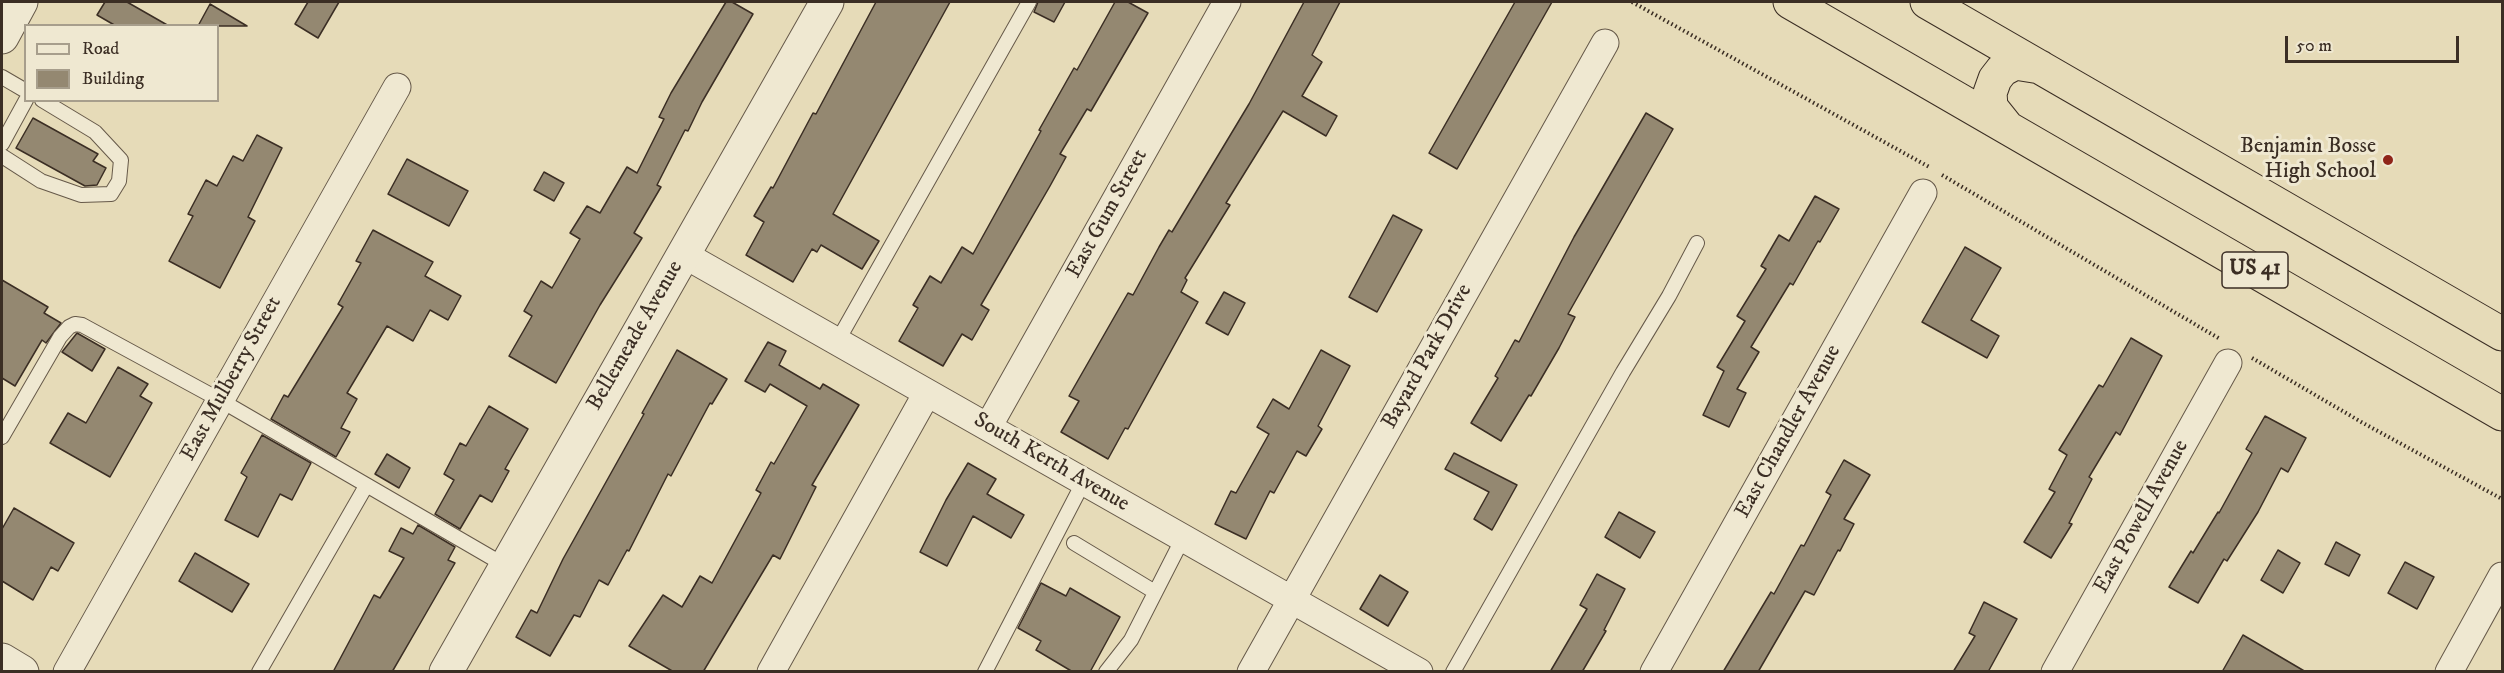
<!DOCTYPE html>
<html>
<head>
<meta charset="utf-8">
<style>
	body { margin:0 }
	#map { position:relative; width:2504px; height:673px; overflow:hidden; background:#e6dbb8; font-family:"IM FELL DW Pica",serif }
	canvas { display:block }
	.frame { position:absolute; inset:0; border:3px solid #3b2e24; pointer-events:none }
	.legend { position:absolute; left:24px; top:24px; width:195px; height:78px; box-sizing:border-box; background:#efe8d1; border:2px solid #a79e8c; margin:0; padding:8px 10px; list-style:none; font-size:18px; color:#3b2e24 }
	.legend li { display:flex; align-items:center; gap:12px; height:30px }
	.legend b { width:30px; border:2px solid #a79e8c }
	.scale { position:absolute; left:2285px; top:36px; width:174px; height:27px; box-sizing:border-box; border:3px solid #3b2e24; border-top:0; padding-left:8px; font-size:18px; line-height:21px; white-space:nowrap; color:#3b2e24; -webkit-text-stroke:4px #efe8d1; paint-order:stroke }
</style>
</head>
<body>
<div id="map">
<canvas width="2504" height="673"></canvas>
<div class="frame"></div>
<ul class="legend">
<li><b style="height:8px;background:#efe8d1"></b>Road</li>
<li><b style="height:16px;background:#948871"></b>Building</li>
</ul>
<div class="scale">50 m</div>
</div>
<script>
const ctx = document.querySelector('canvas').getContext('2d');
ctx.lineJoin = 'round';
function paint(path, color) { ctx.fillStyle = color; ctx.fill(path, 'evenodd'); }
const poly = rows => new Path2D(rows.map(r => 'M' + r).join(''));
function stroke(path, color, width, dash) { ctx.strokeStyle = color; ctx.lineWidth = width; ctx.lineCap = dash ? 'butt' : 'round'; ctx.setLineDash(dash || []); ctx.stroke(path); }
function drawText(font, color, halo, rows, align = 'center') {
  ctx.font = font + ' "IM FELL DW Pica",serif'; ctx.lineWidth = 6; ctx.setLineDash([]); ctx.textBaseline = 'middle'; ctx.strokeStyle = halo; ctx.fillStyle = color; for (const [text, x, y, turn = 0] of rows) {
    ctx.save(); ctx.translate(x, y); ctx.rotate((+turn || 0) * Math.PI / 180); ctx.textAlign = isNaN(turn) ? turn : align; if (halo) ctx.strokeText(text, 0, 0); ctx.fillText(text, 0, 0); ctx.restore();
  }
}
const building = poly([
	[105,2,127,2,169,26,116,26,97,15,105,2],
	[308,2,339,2,318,38,295,24,308,2],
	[726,2,732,2,753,14,702,102,688,131,685,130,657,185,661,187,634,233,642,238,600,305,556,383,509,356,532,316,524,311,541,281,552,288,580,239,570,233,587,206,600,213,627,167,637,173,664,119,659,117,671,93,726,2],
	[876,2,950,2,833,214,879,241,862,269,821,245,817,252,812,249,793,282,746,255,764,222,754,216,771,187,773,188,813,113,816,114,876,2],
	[1038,2,1065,2,1054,22,1034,12,1038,2],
	[1115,2,1128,2,1148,13,1091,111,1087,109,1060,154,1066,157,1050,186,981,305,989,310,972,340,962,334,943,366,899,341,918,308,913,305,930,276,941,283,962,247,973,254,1041,131,1039,130,1074,68,1077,70,1115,2],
	[1304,2,1340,2,1312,55,1322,62,1302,96,1337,116,1326,136,1283,111,1226,203,1230,205,1185,278,1187,280,1181,292,1198,302,1128,429,1125,428,1108,459,1061,432,1079,401,1069,396,1128,293,1133,295,1159,247,1169,230,1172,232,1249,104,1304,2],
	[1515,2,1552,2,1457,169,1429,153,1515,2],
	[210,4,247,26,198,26,210,4],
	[1646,113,1673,129,1568,314,1575,317,1559,348,1531,396,1529,395,1501,441,1471,423,1498,378,1495,376,1515,340,1519,342,1574,237,1646,113],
	[33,118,98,154,93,161,106,168,97,185,85,186,16,148,33,118],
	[257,135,282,148,248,217,255,221,220,288,169,261,193,216,188,214,206,180,217,186,233,156,243,161,257,135],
	[407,159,468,191,449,226,388,194,407,159],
	[544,172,564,183,554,201,534,190,544,172],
	[1815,196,1839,209,1820,242,1818,241,1793,285,1790,283,1751,347,1759,352,1737,389,1746,393,1729,427,1703,415,1724,371,1717,367,1745,321,1737,316,1766,269,1761,266,1779,235,1789,241,1815,196],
	[1393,215,1422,230,1377,312,1349,297,1393,215],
	[373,230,433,262,425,276,461,296,448,320,430,310,413,341,387,326,347,393,357,399,341,428,350,432,336,457,271,419,284,395,288,397,343,307,338,304,361,263,356,261,373,230],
	[1965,247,2001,268,1971,320,1999,336,1987,358,1922,322,1965,247],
	[2,280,48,307,44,313,61,323,46,343,42,340,15,386,2,378,2,280],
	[1224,292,1245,303,1228,335,1206,323,1224,292],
	[77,333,105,349,92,371,62,352,77,333],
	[2131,338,2162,356,2120,435,2116,432,2089,477,2092,479,2069,523,2072,524,2051,558,2024,542,2055,492,2049,489,2067,455,2059,450,2099,385,2103,387,2131,338],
	[768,342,786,351,779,365,820,389,823,384,859,405,812,485,816,487,780,559,773,555,703,672,674,672,629,646,663,595,682,607,700,576,712,583,761,493,756,490,771,462,774,464,807,406,770,384,765,392,745,381,768,342],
	[677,350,727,379,712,404,710,403,671,476,668,474,629,551,627,550,608,585,599,580,580,617,574,615,550,656,516,637,531,610,537,613,563,559,644,414,642,413,677,350],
	[1321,350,1350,366,1318,426,1322,429,1306,456,1297,451,1274,493,1270,491,1246,539,1215,524,1231,491,1236,493,1269,434,1257,427,1273,399,1289,409,1321,350],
	[118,367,148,384,140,396,152,403,110,477,50,443,68,413,86,423,118,367],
	[489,406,528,429,505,469,509,471,492,502,480,495,460,529,435,514,454,480,444,474,460,443,466,446,489,406],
	[2265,416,2306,438,2288,472,2281,468,2258,512,2227,561,2224,559,2198,603,2169,587,2191,551,2193,553,2218,512,2219,513,2252,453,2246,449,2265,416],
	[262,435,311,463,292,500,280,494,258,537,225,520,247,477,241,473,262,435],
	[1454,453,1517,485,1492,530,1474,519,1489,492,1445,469,1454,453],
	[387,454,410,468,399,488,375,474,387,454],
	[1844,460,1870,475,1844,519,1854,524,1840,551,1838,550,1814,595,1805,591,1758,672,1723,672,1771,592,1774,594,1801,545,1804,546,1831,495,1826,492,1844,460],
	[968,463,996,479,987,494,1024,515,1011,538,973,516,947,566,920,552,946,500,968,463],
	[14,508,74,543,58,571,51,567,33,600,2,581,2,529,14,508],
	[1619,512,1655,532,1640,558,1605,537,1619,512],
	[418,525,455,547,448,560,455,563,421,622,392,672,333,672,374,595,380,598,404,558,389,551,401,528,413,534,418,525],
	[2336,542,2360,555,2349,576,2325,564,2336,542],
	[2278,550,2300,563,2283,593,2261,580,2278,550],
	[195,553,249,584,232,612,179,581,195,553],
	[2405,562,2434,577,2417,609,2388,593,2405,562],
	[1597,574,1625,589,1604,630,1606,631,1582,672,1550,672,1587,609,1580,605,1597,574],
	[1380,575,1408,592,1388,626,1360,609,1380,575],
	[1041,583,1066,596,1070,588,1120,617,1090,672,1073,672,1036,650,1041,641,1018,628,1041,583],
	[1984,602,2017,619,1988,672,1953,672,1975,636,1969,633,1984,602],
	[2243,635,2306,672,2222,672,2243,635]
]);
const path = poly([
	[1632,2,1931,168],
	[1942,175,2220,339],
	[2252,358,2363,423,2502,499]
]);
const service = poly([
	[2,77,26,91],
	[2,144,26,100],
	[2,156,41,181,81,195,111,194,119,181,121,160,95,132,42,100],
	[837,342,1029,2],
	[2,437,60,337,69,327,75,324,82,325,220,400,506,566],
	[1074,543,1155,592],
	[259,672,366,486],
	[985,672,1084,481],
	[1106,672,1131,640,1183,538],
	[1453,672,1623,372,1669,296,1697,243]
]);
const minor = poly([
	[683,254,1419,672],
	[988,427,1227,2],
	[67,672,397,87],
	[771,672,927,393],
	[1251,672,1605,43],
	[1654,672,1923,193],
	[2055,672,2228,363],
	[2449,672,2502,576]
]);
const tertiary = poly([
	[2,37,21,2],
	[2,660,22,672],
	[446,672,827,2]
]);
const trunk = poly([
	[1790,2,2502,414],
	[1927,2,2502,334],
	[2007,127,1991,107,1990,93,1995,79,2002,70,2015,63,2040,67]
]);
const markers = [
	[2388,160,6,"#8f2418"]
];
const shields = [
	[2255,270,66]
];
const shieldNames = [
	["US 41",2255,270]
];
const poiNames = [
	["Benjamin Bosse",2376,147],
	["High School",2376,172]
];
const streetNames = [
	["East Gum Street",1108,214,-61],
	["Bellemeade Avenue",636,336,-60],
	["Bayard Park Drive",1428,357,-61],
	["East Mulberry Street",232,379,-61],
	["East Chandler Avenue",1789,432,-61],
	["South Kerth Avenue",1051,463,30],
	["East Powell Avenue",2142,517,-61]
];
paint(building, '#948871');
stroke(building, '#3b2e24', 1.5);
stroke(service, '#665949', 16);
stroke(minor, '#665949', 29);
stroke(tertiary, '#665949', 35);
stroke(trunk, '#3b2e24', 35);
stroke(path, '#3b2e24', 4, [1.5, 3]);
stroke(service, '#efe8d1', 14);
stroke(minor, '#efe8d1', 27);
stroke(tertiary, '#efe8d1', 33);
stroke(trunk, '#e6dbb8', 33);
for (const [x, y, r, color] of markers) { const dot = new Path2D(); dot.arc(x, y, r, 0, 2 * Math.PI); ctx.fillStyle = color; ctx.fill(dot); stroke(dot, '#efe8d1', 2); }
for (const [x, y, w] of shields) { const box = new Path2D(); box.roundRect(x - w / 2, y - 18, w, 36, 4.5); ctx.fillStyle = '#efe8d1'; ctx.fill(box); stroke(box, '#3b2e24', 1.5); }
drawText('bold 21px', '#3b2e24', null, shieldNames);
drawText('22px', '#3b2e24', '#efe8d1', poiNames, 'right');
drawText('22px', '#3b2e24', '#efe8d1', streetNames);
</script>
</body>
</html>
